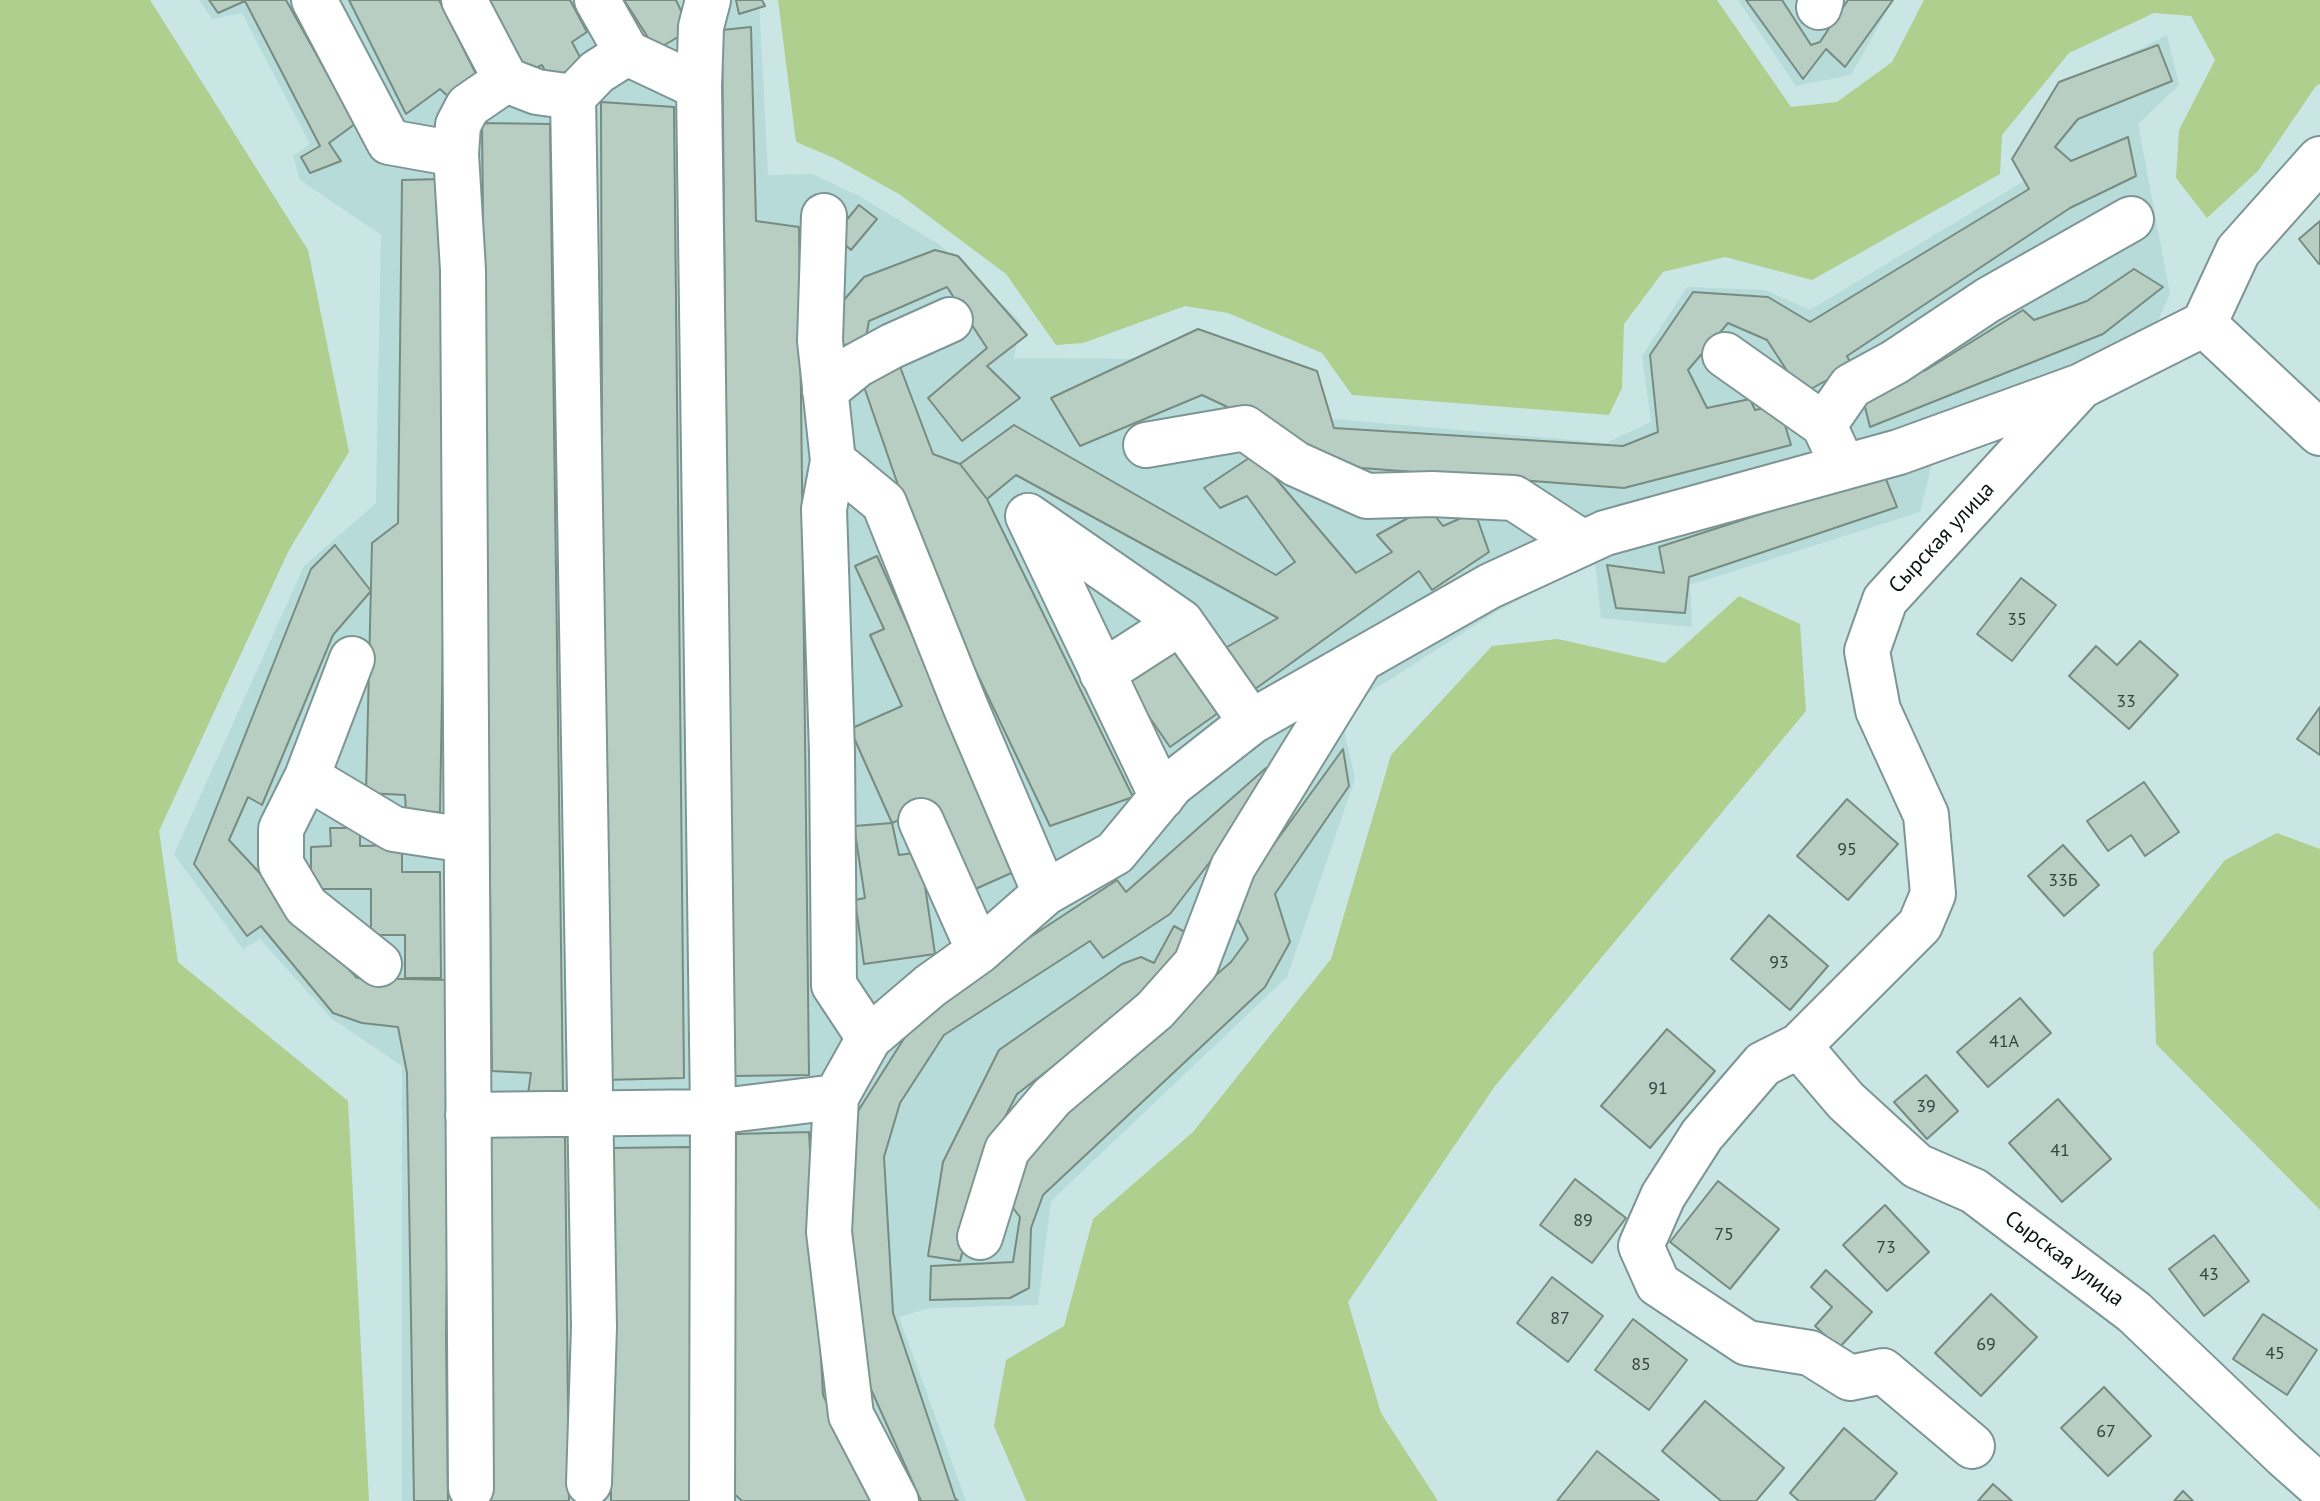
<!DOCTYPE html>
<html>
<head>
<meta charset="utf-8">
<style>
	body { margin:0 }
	canvas { display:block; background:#cae6e4 }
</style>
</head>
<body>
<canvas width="2320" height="1501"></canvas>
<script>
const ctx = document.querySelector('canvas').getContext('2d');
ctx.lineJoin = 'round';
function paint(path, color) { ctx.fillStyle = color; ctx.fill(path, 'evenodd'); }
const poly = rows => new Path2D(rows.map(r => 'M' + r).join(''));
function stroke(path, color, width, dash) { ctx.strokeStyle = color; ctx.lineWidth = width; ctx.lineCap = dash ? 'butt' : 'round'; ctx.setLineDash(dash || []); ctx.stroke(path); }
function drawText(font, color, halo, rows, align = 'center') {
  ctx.font = font + ' "PT Sans",sans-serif'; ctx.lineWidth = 8; ctx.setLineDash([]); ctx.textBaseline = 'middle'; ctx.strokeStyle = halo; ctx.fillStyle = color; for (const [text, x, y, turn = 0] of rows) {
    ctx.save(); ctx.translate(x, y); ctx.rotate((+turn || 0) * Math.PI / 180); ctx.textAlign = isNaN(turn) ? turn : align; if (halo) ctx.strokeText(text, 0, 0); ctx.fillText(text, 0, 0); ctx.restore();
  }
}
const built = poly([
	[199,0,759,0,768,175,812,174,859,196,940,245,1021,322,1014,358,1293,360,1323,418,1606,443,1651,422,1642,356,1687,287,1765,290,1810,310,2024,181,2017,156,2066,86,2167,35,2179,85,2138,124,2170,294,2133,374,1932,464,1920,512,1690,585,1692,627,1601,618,1595,562,1569,573,1493,614,1340,711,1355,779,1287,977,1051,1201,1038,1305,930,1308,899,1317,966,1501,402,1501,402,1066,331,1018,260,939,243,949,174,854,304,566,376,503,381,235,300,180,293,156,310,144,242,13,212,19],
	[1738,0,1893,0,1851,75,1796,86]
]);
const green = poly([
	[0,0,150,0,308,250,349,452,289,550,159,831,178,962,348,1101,369,1501,0,1501],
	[778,0,1717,0,1791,107,1837,102,1892,62,1924,0,2320,0,2320,84,2316,86,2258,171,2207,218,2176,178,2179,130,2215,60,2191,16,2154,13,2069,53,2002,135,2000,174,1812,280,1725,257,1663,272,1624,324,1622,388,1609,415,1352,395,1322,353,1228,313,1185,306,1083,343,1056,345,1006,274,899,194,834,158,796,142],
	[1739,596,1800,624,1806,711,1495,1086,1348,1302,1381,1413,1438,1501,1026,1501,994,1426,1006,1360,1064,1326,1093,1219,1193,1132,1331,959,1391,755,1492,646,1558,639,1665,663],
	[2277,833,2320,849,2320,1210,2156,1044,2153,952,2225,860]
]);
const building = poly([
	[209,0,286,0,355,124,329,143,341,161,310,173,301,157,320,146,245,1,218,13,209,0],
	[349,0,439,0,478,78,452,100,440,89,406,114,349,0],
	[486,0,570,0,587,32,572,42,583,63,550,80,542,65,525,73,486,0],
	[624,0,676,0,690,30,656,50,624,0],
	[736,0,762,0,765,6,739,14,736,0],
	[1746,0,1782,0,1811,45,1820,42,1848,0,1893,0,1845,67,1826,49,1803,79,1746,0],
	[751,27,756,221,799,227,809,1075,733,1076,722,30,751,27],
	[2158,45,2172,81,2078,119,2055,147,2071,161,2128,137,2136,176,2070,208,1847,356,1852,366,1802,394,1767,340,1728,323,1688,370,1707,408,1750,399,1755,410,1779,405,1791,445,1624,488,1335,466,1278,431,1202,395,1080,446,1051,398,1198,329,1317,371,1334,428,1623,446,1658,432,1650,355,1693,292,1768,297,1810,322,2029,189,2012,159,2059,82,2158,45],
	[601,102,674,107,684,1078,604,1080,601,102],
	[482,123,550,124,563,1093,528,1094,531,1073,492,1071,482,123],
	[442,179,445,524,440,812,406,812,405,795,366,793,372,543,398,523,402,180,442,179],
	[859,205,877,219,851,250,834,235,859,205],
	[2320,221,2320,263,2319,264,2299,239,2320,221],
	[935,250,958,256,1027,335,987,366,1020,398,962,441,928,398,987,348,947,287,869,321,865,343,843,345,836,309,864,277,935,250],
	[2134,269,2163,287,2103,334,1870,427,1861,391,1926,370,2023,310,2034,320,2087,301,2134,269],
	[899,364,933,454,960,464,987,499,1133,797,1050,826,927,569,860,375,899,364],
	[1014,425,1276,575,1295,562,1247,496,1220,508,1204,488,1255,454,1356,573,1392,552,1377,535,1428,507,1443,526,1475,512,1489,552,1432,590,1419,571,1251,692,1220,651,1278,618,1016,475,987,499,960,464,1014,425],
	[1884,474,1897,507,1689,577,1685,613,1616,608,1607,565,1664,573,1659,547,1884,474],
	[335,545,371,591,333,635,262,805,248,797,229,840,357,978,451,980,446,1336,448,1501,414,1501,407,1073,398,1027,362,1023,333,1013,261,926,247,936,194,864,311,569,335,545],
	[877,556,1018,870,971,891,933,805,892,823,850,729,902,706,870,635,884,629,855,566,877,556],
	[2021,578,2056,605,2012,661,1977,634,2021,578],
	[2140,641,2178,675,2129,729,2069,676,2096,646,2117,665,2140,641],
	[1170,646,1218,713,1170,747,1123,679,1170,646],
	[2320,707,2320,755,2297,739,2320,707],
	[1343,749,1349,786,1275,894,1290,942,1265,987,1043,1195,1031,1228,1029,1288,1010,1298,930,1300,931,1266,1013,1262,1020,1217,1002,1194,1056,1114,1231,962,1248,939,1230,905,1343,749],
	[1266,768,1275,777,1170,914,1103,958,1090,941,944,1035,900,1103,884,1157,893,1313,955,1498,958,1501,921,1501,870,1387,843,1208,853,1119,924,1007,1117,880,1126,892,1266,768],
	[2144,782,2179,832,2145,856,2131,835,2108,851,2087,821,2144,782],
	[1847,799,1898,844,1848,900,1797,856,1847,799],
	[892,823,899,855,920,852,935,954,864,964,855,900,865,898,854,826,892,823],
	[330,828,360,828,360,846,402,845,402,872,440,872,441,978,405,978,405,935,371,935,371,889,311,889,311,847,331,846,330,828],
	[2063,845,2099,885,2064,916,2028,876,2063,845],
	[1769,915,1828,966,1790,1010,1731,959,1769,915],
	[1174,926,1196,938,1150,992,1017,1094,993,1140,960,1261,928,1256,943,1162,999,1050,1122,964,1141,957,1154,963,1174,926],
	[2020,998,2051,1033,1988,1087,1957,1052,2020,998],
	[1667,1029,1715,1071,1650,1148,1601,1106,1667,1029],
	[1926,1075,1958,1111,1927,1139,1894,1102,1926,1075],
	[2058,1099,2111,1159,2062,1202,2009,1143,2058,1099],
	[809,1132,823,1395,874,1501,742,1501,730,1490,736,1134,809,1132],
	[487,1135,565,1135,569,1501,491,1501,487,1135],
	[692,1147,691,1501,611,1501,611,1148,692,1147],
	[1575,1179,1626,1218,1592,1263,1540,1225,1575,1179],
	[1718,1181,1779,1229,1730,1289,1670,1242,1718,1181],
	[1885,1205,1929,1252,1887,1291,1843,1245,1885,1205],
	[2214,1235,2249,1281,2204,1316,2169,1269,2214,1235],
	[1826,1270,1872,1312,1839,1348,1815,1326,1832,1307,1811,1287,1826,1270],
	[1552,1277,1603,1316,1568,1362,1517,1323,1552,1277],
	[1991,1294,2037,1337,1981,1396,1935,1353,1991,1294],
	[2263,1314,2317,1350,2287,1395,2233,1359,2263,1314],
	[1633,1319,1687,1360,1649,1410,1595,1370,1633,1319],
	[2104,1387,2151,1436,2108,1476,2061,1428,2104,1387],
	[1705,1401,1784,1468,1756,1501,1721,1501,1662,1451,1705,1401],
	[1844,1428,1897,1473,1874,1501,1799,1501,1790,1493,1844,1428],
	[1597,1451,1659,1500,1658,1501,1557,1501,1597,1451],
	[1993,1484,2012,1501,1978,1501,1993,1484],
	[2183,1491,2193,1501,2174,1501,2183,1491]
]);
const minor = poly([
	[314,0,389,142,456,154,463,270,471,1488],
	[597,0,627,53,699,87,713,1112,836,1097],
	[1819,7,1821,0],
	[506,80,537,92,573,97,597,72,627,53],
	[699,87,701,27,708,0],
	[573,97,594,1327,589,1483],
	[456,154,458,125,468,106,506,80,464,0],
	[824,216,820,341,833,461,824,509,832,752,834,985,869,1038],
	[2204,324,2238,251,2320,159],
	[1725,355,1824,425,1836,451],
	[825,391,857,365,892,346,950,320],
	[1824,425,1851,386,1895,362,1988,300,2131,219],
	[2320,433,2204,324,2081,386,1885,600,1867,651,1878,710,1926,815,1933,894,1920,925,1799,1046,1846,1101,1917,1166,1974,1191,2134,1312,2284,1455,2320,1487],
	[1146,445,1245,428,1296,464,1367,496,1432,494,1514,498,1583,543],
	[833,461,884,503,966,708,1045,893],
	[352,659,307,777,281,829,281,864,306,906,379,964],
	[1102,673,1181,622],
	[307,777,394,829,466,840],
	[1162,797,1028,516,1181,622,1251,722],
	[921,821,979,951],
	[1799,1046,1763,1064,1702,1135,1663,1196,1641,1246,1658,1284,1747,1343,1810,1353,1850,1378,1883,1371,1972,1446],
	[468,1115,713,1112,712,1501],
	[980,1237,1007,1150,1052,1097,1155,1010,1196,964,1233,867,1358,664],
	[896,1501,851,1415,829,1232,836,1097,869,1038,930,986,979,951,1045,893,1115,853,1172,784,1251,722,1490,586,1605,533,1899,452,2081,386]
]);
const numberNames = [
	["35",2017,620],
	["33",2126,702],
	["95",1847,850],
	["33Б",2063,881],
	["93",1779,963],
	["41А",2004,1042],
	["91",1658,1089],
	["39",1926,1107],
	["41",2060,1151],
	["89",1583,1221],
	["75",1724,1235],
	["73",1886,1248],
	["43",2209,1275],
	["87",1560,1319],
	["69",1986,1345],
	["45",2275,1354],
	["85",1641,1365],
	["67",2106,1432]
];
const streetNames = [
	["Сырская улица",1942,538,-47],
	["Сырская улица",2064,1259,37]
];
paint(built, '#b6dbd9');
paint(green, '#afcf8f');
paint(building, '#b8cec2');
stroke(building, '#778b80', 2);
stroke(minor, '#7d9695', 48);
stroke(minor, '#fff', 44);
drawText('18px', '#364340', null, numberNames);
drawText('22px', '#0b1514', '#fff', streetNames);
</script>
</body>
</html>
